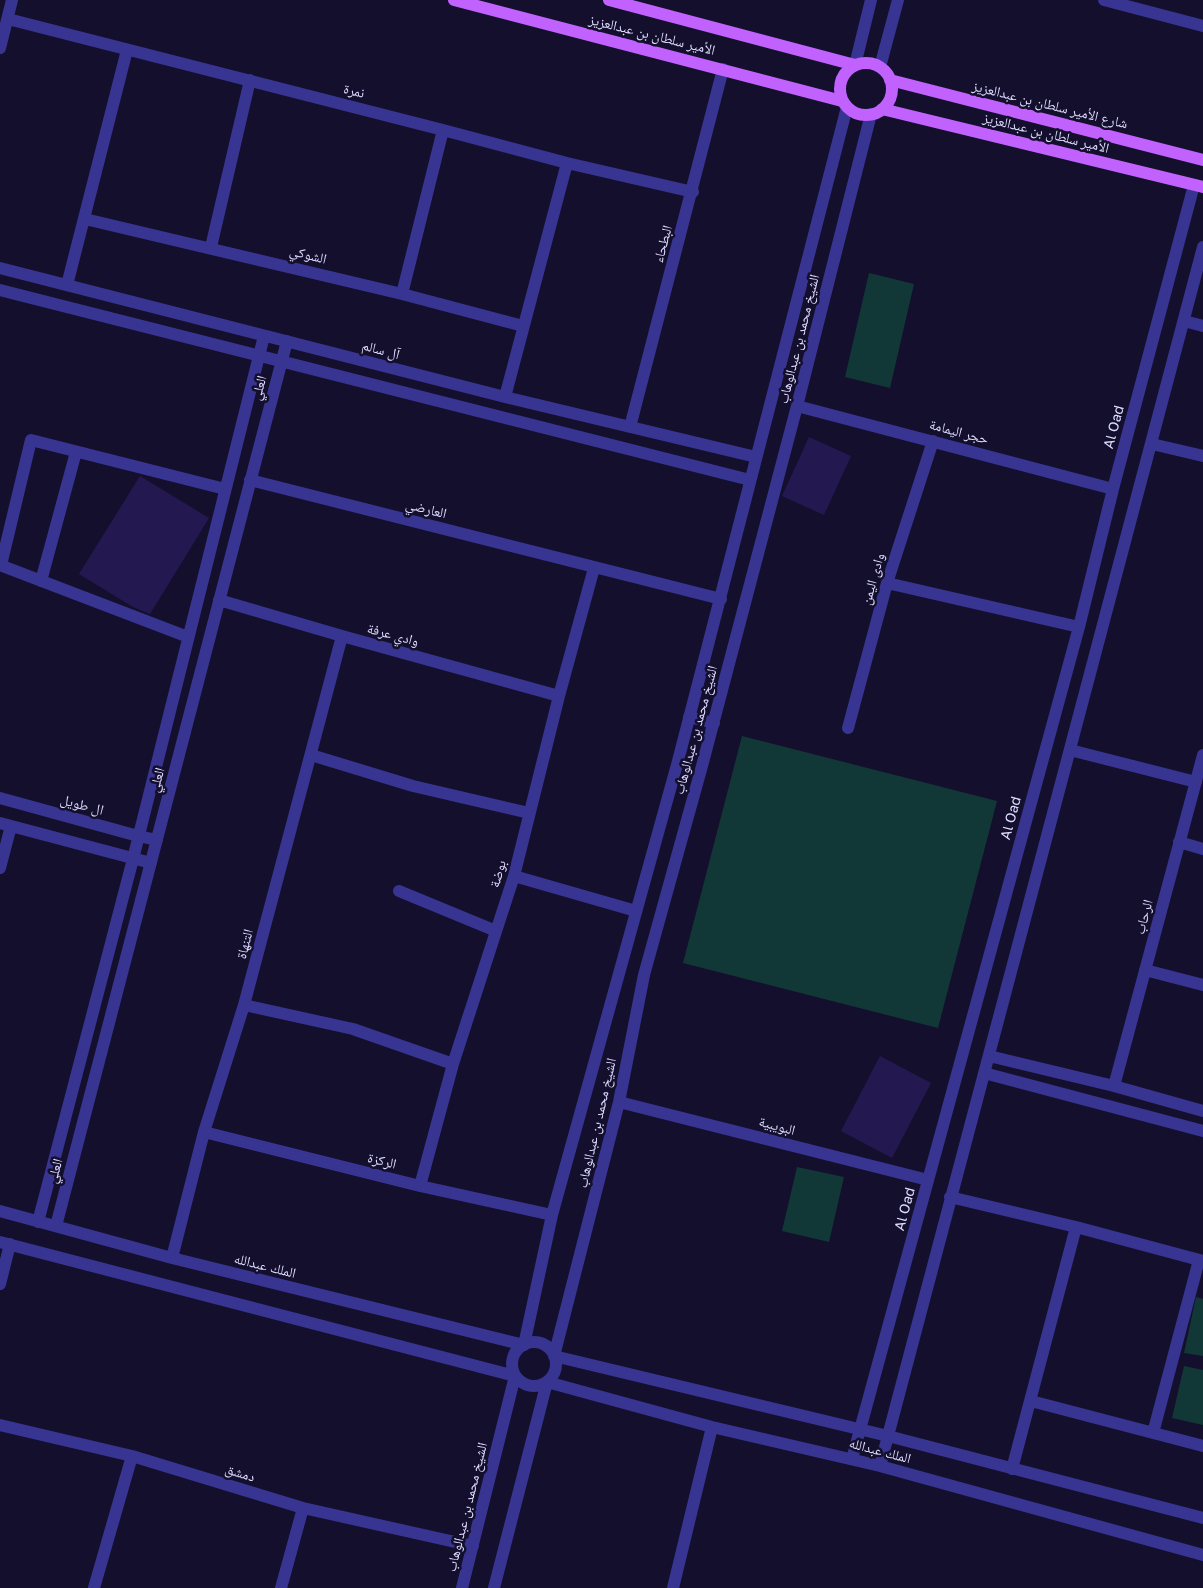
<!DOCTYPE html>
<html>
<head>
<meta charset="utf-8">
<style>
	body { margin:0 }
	canvas { display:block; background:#130f2d }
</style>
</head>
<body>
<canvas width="1203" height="1588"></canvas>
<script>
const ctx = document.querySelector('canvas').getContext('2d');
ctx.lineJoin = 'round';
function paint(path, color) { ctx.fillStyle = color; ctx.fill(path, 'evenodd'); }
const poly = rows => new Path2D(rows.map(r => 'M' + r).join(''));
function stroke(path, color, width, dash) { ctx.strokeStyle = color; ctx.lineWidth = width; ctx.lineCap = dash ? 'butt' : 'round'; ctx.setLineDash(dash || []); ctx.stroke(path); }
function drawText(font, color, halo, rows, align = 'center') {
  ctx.font = font + ' "Golos Text","Noto Naskh Arabic",sans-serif'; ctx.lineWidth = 5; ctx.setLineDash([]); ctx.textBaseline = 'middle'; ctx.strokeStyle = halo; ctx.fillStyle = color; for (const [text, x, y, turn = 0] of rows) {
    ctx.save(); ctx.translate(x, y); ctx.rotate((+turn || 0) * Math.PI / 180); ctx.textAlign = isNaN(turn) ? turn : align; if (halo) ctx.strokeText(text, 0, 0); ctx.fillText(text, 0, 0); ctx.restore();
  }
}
const green = poly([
	[869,273,914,284,890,388,845,377],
	[742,736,997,801,938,1028,683,963],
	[797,1167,844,1177,829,1242,782,1231],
	[1196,1297,1203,1299,1203,1356,1184,1353],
	[1184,1366,1203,1370,1203,1425,1172,1418]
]);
const building = poly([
	[809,437,851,456,824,515,782,496],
	[140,476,209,518,150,614,133,607,79,574],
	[880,1056,931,1083,892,1158,841,1131]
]);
const minor = poly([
	[1104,0,1203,26],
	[8,19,443,130,567,163,693,192],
	[0,48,12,0],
	[855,65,871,0],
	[880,67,898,0],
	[871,114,797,406,702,766,644,975,619,1102,554,1356,888,1436,1203,1518],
	[85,219,402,294,523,326],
	[211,247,250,80],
	[0,268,505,397,756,457],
	[67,285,127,50],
	[0,290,750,480],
	[402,294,443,130],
	[1184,321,1203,326],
	[505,397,567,163],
	[797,406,1113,489],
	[630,427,723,69],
	[1152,444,1203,456],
	[250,480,721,599],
	[0,565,188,637],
	[1,565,31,440,225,489],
	[41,581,76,452],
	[887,583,1079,627],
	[219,600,342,636,559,696],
	[689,717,714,723],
	[848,728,887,583,933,441],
	[1070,750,1196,782],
	[311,755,413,786,529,813],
	[0,798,138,836,157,840],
	[0,823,151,863],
	[1179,842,1203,849],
	[0,868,11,826],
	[514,876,636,911],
	[399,891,496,931],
	[1145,970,1203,985],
	[244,1005,353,1029,453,1064],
	[989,1056,1114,1086,1203,1111],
	[984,1073,1203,1131],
	[1114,1086,1203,755],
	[619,1102,928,1180],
	[204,1132,420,1186,552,1215],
	[420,1186,453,1064,514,876,559,696,594,568],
	[950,1197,1076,1227,1203,1261],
	[0,1211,172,1258,524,1345,552,1215,678,761,847,107],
	[38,1222,133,859,264,336],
	[56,1226,287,341],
	[0,1242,515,1376,462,1588],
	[172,1258,204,1132,244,1005,342,636],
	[0,1284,10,1244],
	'512 1364a22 22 0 1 1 44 0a22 22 0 1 1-44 0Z',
	[1031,1401,1203,1446],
	[0,1425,132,1456,303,1508,473,1546],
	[1153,1433,1199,1260],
	[852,1459,1079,627,1113,489,1194,185],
	[880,1466,1203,247],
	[1012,1469,1076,1227],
	[94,1588,132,1456],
	[281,1588,303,1508],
	[494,1588,547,1382,712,1427,880,1466,1203,1555],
	[673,1588,712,1427]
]);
const major = poly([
	[454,0,842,101],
	[609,0,855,65],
	'840 89a26 26 0 1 1 52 0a26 26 0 1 1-52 0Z',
	[890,80,1203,160],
	[882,109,1203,187]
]);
const streetNames = [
	["الأمير سلطان بن عبدالعزيز",652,35,14],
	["نمرة",354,91,14],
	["شارع الأمير سلطان بن عبدالعزيز",1050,105,14],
	["الأمير سلطان بن عبدالعزيز",1046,133,14],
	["البطحاء",663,244,-75],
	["الشوكي",308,255,14],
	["الشيخ محمد بن عبدالوهاب",799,339,-76],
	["آل سالم",381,350,15],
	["العلي",259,388,-75],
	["Al Oad",1114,427,-75],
	["حجر اليمامة",959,432,15],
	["العارضي",426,509,14],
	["وادى اليمن",873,579,-74],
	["وادي عرفة",393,635,15],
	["الشيخ محمد بن عبدالوهاب",696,730,-75],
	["العلي",157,780,-75],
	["ال طويل",82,805,15],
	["Al Oad",1011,818,-75],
	["بوضة",498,874,-74],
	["الرحاب",1144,917,-75],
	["التنهاة",245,944,-75],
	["الشيخ محمد بن عبدالوهاب",597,1123,-77],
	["البويبية",777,1126,15],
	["الركزة",382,1161,14],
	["العلي",55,1171,-75],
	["Al Oad",905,1209,-75],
	["الملك عبدالله",265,1266,14],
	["الملك عبدالله",880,1451,15],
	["دمشق",240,1473,17],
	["الشيخ محمد بن عبدالوهاب",467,1507,-76]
];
paint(green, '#113836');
paint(building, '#231950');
stroke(minor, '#373591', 12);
stroke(major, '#c162ff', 12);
drawText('14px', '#dedbff', '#130f2d', streetNames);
</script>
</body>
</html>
